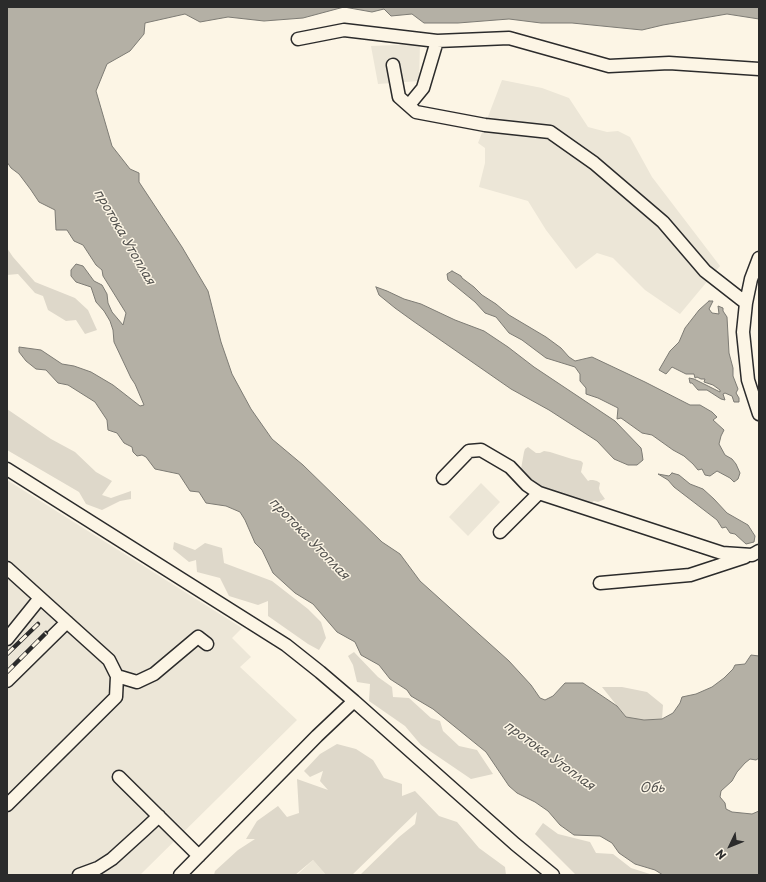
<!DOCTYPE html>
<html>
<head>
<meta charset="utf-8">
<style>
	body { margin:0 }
	#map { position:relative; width:766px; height:882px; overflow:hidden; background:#fcf5e5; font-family:"Playpen Sans",sans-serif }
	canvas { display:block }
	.frame { position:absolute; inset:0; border:8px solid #2b2b2b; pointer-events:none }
	.north { position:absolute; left:710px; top:826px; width:40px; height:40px; -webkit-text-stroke:3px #fcf5e5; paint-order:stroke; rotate:227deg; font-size:11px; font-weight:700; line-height:16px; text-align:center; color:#2b2b2b }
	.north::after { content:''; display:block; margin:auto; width:14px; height:18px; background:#2b2b2b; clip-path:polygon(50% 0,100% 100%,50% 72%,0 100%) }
</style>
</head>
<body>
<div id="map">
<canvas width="766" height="882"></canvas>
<div class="frame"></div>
<div class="north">N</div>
</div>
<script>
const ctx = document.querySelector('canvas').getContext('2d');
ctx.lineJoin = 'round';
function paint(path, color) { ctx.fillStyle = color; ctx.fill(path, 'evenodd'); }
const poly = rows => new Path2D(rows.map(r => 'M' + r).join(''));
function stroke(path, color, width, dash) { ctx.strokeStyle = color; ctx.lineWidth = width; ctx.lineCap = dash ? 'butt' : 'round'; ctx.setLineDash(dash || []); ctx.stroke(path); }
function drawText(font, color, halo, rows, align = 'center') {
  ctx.font = font + ' "Playpen Sans",sans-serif'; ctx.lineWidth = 3; ctx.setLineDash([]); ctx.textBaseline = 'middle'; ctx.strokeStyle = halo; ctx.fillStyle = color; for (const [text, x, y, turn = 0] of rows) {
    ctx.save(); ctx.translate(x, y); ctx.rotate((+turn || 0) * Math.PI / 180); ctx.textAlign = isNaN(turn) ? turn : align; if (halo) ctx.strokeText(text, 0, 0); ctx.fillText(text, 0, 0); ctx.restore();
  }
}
const built = poly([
	[420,44,419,81,378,84,371,46],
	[502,80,542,88,569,98,588,127,607,132,618,131,630,137,652,177,720,266,680,314,645,290,613,258,597,253,576,269,546,230,528,201,479,187,485,163,485,148,478,143],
	[7,480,242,628,232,638,251,657,240,667,297,720,140,875,7,875],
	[481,483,500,502,468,536,449,517],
	[313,860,326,875,297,875]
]);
const green = poly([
	[7,248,13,257,35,282,75,298,88,310,97,330,85,334,76,320,66,321,48,310,43,296,35,293,18,274,7,275],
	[7,409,51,439,75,452,96,472,112,481,102,495,111,498,131,491,131,499,120,501,102,510,86,504,79,492,7,450],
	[528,447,536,453,540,453,544,451,550,452,572,459,581,461,583,463,581,472,588,481,590,480,593,480,597,481,600,483,599,488,600,492,605,499,598,502,594,501,588,504,542,491,522,472,521,469,524,452,525,449],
	[174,542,195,550,205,543,222,548,224,563,272,581,308,609,321,622,326,638,319,650,308,644,268,616,268,601,258,605,229,596,220,578,197,572,196,560,189,562,173,549],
	[354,652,378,677,392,687,393,697,409,698,431,718,440,721,443,731,459,746,477,750,493,774,471,779,421,745,405,726,369,701,370,684,357,682,353,665,348,656],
	[602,687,622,687,647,692,663,705,662,719,644,720,626,717],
	[337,744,356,749,373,760,384,778,402,784,402,796,415,791,439,816,457,822,479,848,505,867,506,875,360,875,399,837,415,824,417,812,352,875,326,875,313,860,295,875,214,875,215,871,238,850,255,839,246,839,257,821,278,806,287,817,299,813,297,779,328,790,320,781,323,771,310,777,304,771,320,754],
	[543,823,558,834,590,842,596,853,613,854,631,868,653,875,576,875,535,834]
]);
const water = poly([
	[7,7,759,7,759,19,727,14,663,25,642,30,572,23,541,23,509,19,458,23,424,23,412,14,391,16,384,9,372,12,344,7,303,18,264,21,228,17,200,22,185,14,145,23,144,34,130,51,107,64,96,91,112,146,130,169,139,173,139,182,182,247,208,291,221,342,232,374,251,409,272,439,303,465,382,542,400,554,420,581,509,661,531,685,540,698,545,700,553,696,565,683,583,683,617,706,626,717,644,720,662,719,673,713,680,703,682,697,696,694,712,687,724,678,733,669,735,665,745,664,751,655,759,656,759,758,756,760,750,759,745,763,737,772,732,781,721,791,720,797,725,803,726,809,732,812,752,814,759,811,759,875,663,875,655,870,635,864,619,853,612,843,600,836,574,835,560,825,548,811,535,802,517,793,509,786,486,752,433,709,411,696,407,690,390,679,379,665,361,655,355,642,337,632,313,604,295,593,273,573,262,550,255,543,245,520,240,512,226,506,206,503,199,492,190,491,179,474,155,469,146,457,142,455,137,456,133,452,132,447,124,443,117,433,108,430,107,420,95,402,68,385,58,383,46,370,36,369,26,361,19,352,19,347,41,350,62,364,74,366,91,372,113,385,140,406,144,405,135,384,131,378,114,342,113,330,110,321,104,311,96,302,91,287,76,282,71,276,71,270,76,264,83,266,94,281,102,285,107,294,108,303,112,312,123,325,126,313,103,276,102,270,96,265,83,245,74,241,67,230,56,230,55,210,39,202,31,190,19,174,11,168,7,162,7,7],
	[452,271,461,276,462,278,474,287,482,295,496,304,509,315,546,337,561,348,569,357,575,361,592,357,645,382,690,405,700,405,712,412,717,417,713,420,724,430,721,436,719,444,725,455,732,459,736,464,740,473,738,479,734,482,730,478,717,471,710,476,705,475,702,469,698,470,693,464,684,456,673,450,652,435,642,433,621,418,617,419,618,408,598,398,586,394,586,388,580,381,580,374,575,367,546,358,522,340,509,333,496,317,485,313,475,302,448,280,447,274,452,271],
	[376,287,387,291,404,299,421,304,455,320,484,331,508,347,534,367,615,421,641,448,642,453,643,460,637,465,628,465,614,459,597,441,549,410,511,389,413,321,395,308,379,295,376,287],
	[709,301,713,301,709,309,712,313,719,314,718,306,723,308,723,311,727,317,729,353,733,368,733,376,738,389,736,393,739,398,739,402,734,402,732,396,725,393,723,394,725,400,721,399,707,390,698,390,692,383,690,383,689,378,694,379,720,392,720,390,713,385,704,382,705,379,701,379,697,377,695,378,694,374,686,374,672,367,666,374,659,370,670,351,679,342,685,328,699,310,709,301],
	[672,473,679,475,690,484,703,489,714,499,727,513,748,525,755,536,754,542,746,544,735,534,730,533,726,527,722,528,717,520,674,487,668,480,658,474,669,476,672,473]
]);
const minor = poly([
	[298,39,344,30,437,41,509,38,609,66,669,63,759,69],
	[393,65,399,97,416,112,485,125,550,132,594,163,663,222,705,271,746,303],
	[409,105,423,88,437,41],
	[759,258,751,279,746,303,743,332,748,380,759,414],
	[7,469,286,645,320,672,354,701],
	[443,478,469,451,481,450,510,467,527,485,539,493,722,553,752,555,759,551],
	[500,532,539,493],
	[7,568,109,660,117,676,116,697,7,805],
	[600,583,690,575,745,557],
	[7,639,40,598],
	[117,676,137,682,154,674,198,637,207,644],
	[7,681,67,622],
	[119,777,199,856],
	[79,875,98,868,112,859,144,830,159,816],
	[180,875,317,736,354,701,515,844,553,875]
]);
const rail = poly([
	[7,654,38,624],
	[7,672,46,633]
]);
const waterNames = [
	["протока Утоплая",124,237,60],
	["протока Утоплая",309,539,46],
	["протока Утоплая",549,756,36],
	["Обь",652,788]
];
paint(built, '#ece6d7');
paint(green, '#ded8ca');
paint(water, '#b4b0a5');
stroke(water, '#7d7b74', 1);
stroke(minor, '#2b2b2b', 15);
stroke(minor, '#fcf5e5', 12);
stroke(rail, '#2b2b2b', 4.5);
stroke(rail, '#fcf5e5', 3, [9]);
drawText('italic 13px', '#545350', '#fcf5e5', waterNames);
</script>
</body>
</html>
